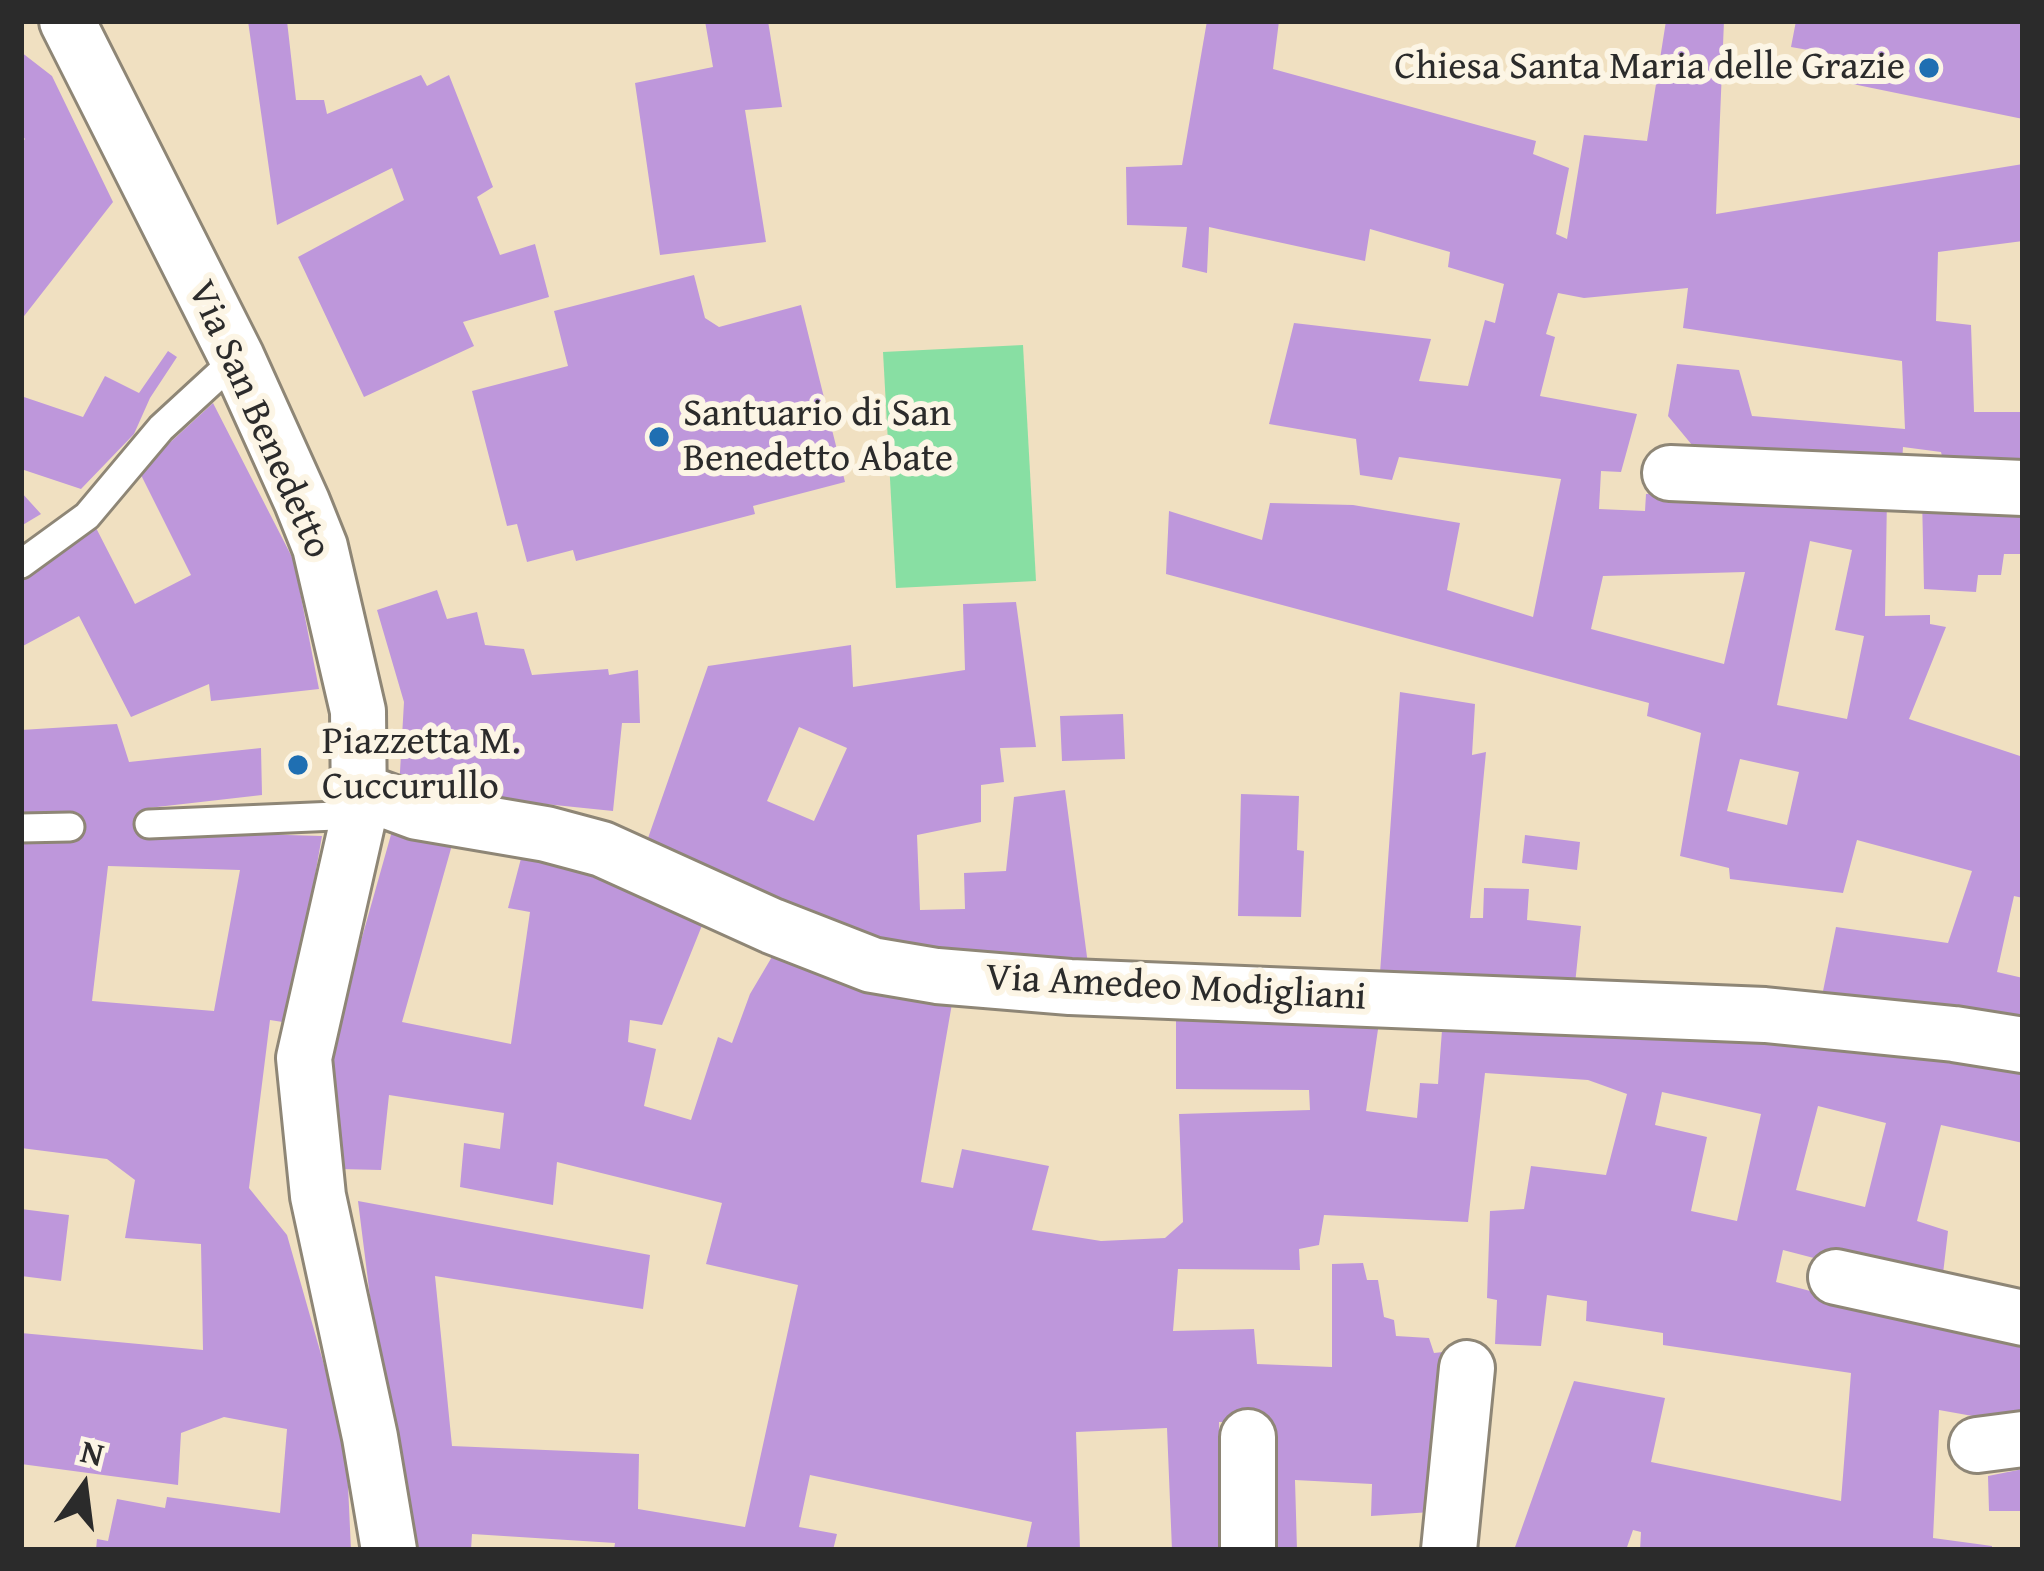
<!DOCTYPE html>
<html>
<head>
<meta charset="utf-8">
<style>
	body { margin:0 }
	#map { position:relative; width:2044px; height:1571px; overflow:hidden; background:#f0e0c1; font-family:"Gentium Book Plus",serif }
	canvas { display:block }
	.frame { position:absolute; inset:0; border:24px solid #2b2b2b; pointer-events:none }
	.north { position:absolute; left:24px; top:1427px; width:120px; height:120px; -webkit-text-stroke:9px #fcf5e5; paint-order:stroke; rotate:14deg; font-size:33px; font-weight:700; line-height:48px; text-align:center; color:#2b2b2b }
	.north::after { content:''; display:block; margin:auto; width:42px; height:54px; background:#2b2b2b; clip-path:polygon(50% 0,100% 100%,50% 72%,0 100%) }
</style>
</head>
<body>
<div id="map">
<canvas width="2044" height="1571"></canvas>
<div class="frame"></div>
<div class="north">N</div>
</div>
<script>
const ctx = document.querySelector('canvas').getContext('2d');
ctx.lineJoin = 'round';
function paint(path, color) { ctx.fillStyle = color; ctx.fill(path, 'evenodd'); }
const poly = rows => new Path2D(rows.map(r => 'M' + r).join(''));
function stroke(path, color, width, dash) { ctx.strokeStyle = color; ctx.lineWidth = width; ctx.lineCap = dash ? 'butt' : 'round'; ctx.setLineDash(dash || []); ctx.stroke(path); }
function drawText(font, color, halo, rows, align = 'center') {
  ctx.font = font + ' "Gentium Book Plus",serif'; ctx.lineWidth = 12; ctx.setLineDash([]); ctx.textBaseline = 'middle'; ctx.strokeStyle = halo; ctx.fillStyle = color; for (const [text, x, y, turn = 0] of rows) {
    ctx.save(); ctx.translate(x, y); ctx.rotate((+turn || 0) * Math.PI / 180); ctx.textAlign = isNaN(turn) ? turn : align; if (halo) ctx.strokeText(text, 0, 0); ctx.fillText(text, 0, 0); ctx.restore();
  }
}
const green = poly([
	[1023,345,1036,581,896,588,883,352]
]);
const building = poly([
	[248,21,287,21,296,100,324,100,327,114,421,75,427,86,449,75,493,187,477,197,500,255,535,244,549,297,463,322,474,346,364,397,298,257,404,200,392,168,277,225],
	[705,21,768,21,782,107,745,110,766,242,660,255,635,83,713,67],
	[1207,21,1279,21,1273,69,1536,141,1533,154,1569,168,1556,234,1567,239,1584,135,1647,141,1666,21,1724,21,1716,214,2023,164,2023,241,1938,252,1936,321,1971,325,1974,412,2023,412,2023,465,1944,464,1941,452,1903,447,1902,463,1697,451,1668,416,1677,364,1739,370,1752,416,1905,429,1902,361,1683,328,1688,288,1584,298,1558,293,1546,334,1555,337,1540,396,1637,414,1621,472,1601,471,1599,509,1645,511,1646,494,1761,487,1887,497,1885,616,1930,615,1930,624,1946,627,1909,719,2023,757,2023,898,2014,896,1997,972,2023,978,2023,1038,1821,1001,1836,927,1948,943,1972,871,1857,840,1843,893,1730,879,1729,868,1680,856,1701,733,1647,716,1649,703,1166,574,1169,511,1262,540,1270,503,1353,505,1460,523,1447,590,1533,617,1561,479,1399,457,1392,480,1360,475,1356,439,1269,424,1294,323,1431,339,1419,381,1468,386,1485,320,1495,323,1504,284,1448,267,1450,252,1370,229,1365,261,1209,227,1207,273,1182,267,1187,227,1127,225,1126,167,1182,165],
	[1810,541,1852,550,1835,630,1864,636,1847,719,1777,705],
	[1745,572,1724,664,1591,629,1603,576],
	[1740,759,1799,772,1787,825,1727,811],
	[1796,21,2023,21,2023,119,1833,80,1837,55,1791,47],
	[21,52,52,76,113,202,21,320,21,144,25,139,21,134],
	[694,275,705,318,719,327,801,305,845,482,753,506,755,514,576,561,573,550,527,562,517,524,507,526,472,391,568,366,554,311],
	[168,351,177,357,150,398,134,434,81,489,21,469,21,396,83,417,105,376,139,393],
	[213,403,294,561,319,689,211,701,209,684,131,717,79,616,21,647,21,574,93,522,135,604,191,575,139,471],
	[21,492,41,514,21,526],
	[1922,497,2023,503,2023,554,2004,554,2001,575,1978,575,1976,592,1924,589],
	[437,590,447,619,477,612,485,645,524,649,532,675,608,669,609,675,638,670,640,723,622,723,613,811,399,789,404,702,377,610],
	[1016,602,1036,747,1000,748,1004,782,981,785,981,822,917,835,920,910,965,909,964,873,1006,871,1014,797,1065,790,1089,972,877,956,647,841,708,666,851,645,853,687,965,670,963,604],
	[799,727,847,748,814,821,767,801],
	[1400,692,1475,704,1472,755,1486,752,1470,918,1483,918,1484,888,1529,889,1527,920,1581,926,1574,994,1379,987],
	[1123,714,1125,759,1062,761,1060,716],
	[117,724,129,762,261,748,262,795,148,808,149,831,322,836,289,1023,270,1020,249,1188,287,1235,346,1442,351,1550,96,1550,97,1539,108,1541,117,1499,165,1508,167,1497,280,1513,287,1429,224,1417,181,1433,178,1485,21,1464,21,1333,203,1350,201,1244,125,1238,135,1180,107,1159,21,1148,21,839,70,827,72,812,21,812,21,730],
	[108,866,240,870,214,1011,92,1001],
	[1241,794,1299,796,1297,850,1304,851,1301,917,1238,916],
	[394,824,452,845,402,1022,511,1044,530,912,508,908,524,847,705,918,662,1025,630,1020,628,1042,656,1049,644,1106,691,1120,718,1037,732,1043,750,994,776,950,954,992,921,1182,953,1188,962,1149,1049,1166,1032,1230,1101,1241,1165,1238,1183,1222,1179,1114,1310,1110,1309,1090,1176,1089,1176,1005,1381,1009,1366,1111,1417,1118,1420,1083,1438,1084,1443,1017,1672,1026,1967,1059,2023,1071,2023,1143,1941,1125,1917,1221,1948,1231,1941,1291,1783,1250,1776,1282,2023,1347,2023,1425,1939,1410,1933,1538,1992,1546,1992,1550,1640,1550,1641,1532,1633,1530,1626,1550,1514,1550,1574,1381,1665,1398,1651,1462,1841,1501,1851,1373,1663,1345,1663,1333,1586,1321,1587,1301,1547,1295,1541,1346,1495,1344,1497,1300,1487,1298,1490,1211,1524,1209,1531,1166,1606,1175,1627,1094,1588,1080,1485,1073,1468,1222,1324,1215,1319,1245,1299,1249,1300,1270,1178,1269,1173,1331,1254,1329,1257,1364,1332,1367,1332,1264,1363,1263,1367,1280,1378,1280,1384,1317,1394,1320,1396,1336,1429,1338,1434,1353,1443,1352,1446,1511,1371,1516,1372,1484,1295,1480,1297,1550,1253,1550,1250,1423,1219,1422,1222,1550,1172,1550,1167,1428,1076,1432,1080,1550,1026,1550,1032,1522,810,1475,799,1527,837,1534,833,1550,614,1550,615,1543,472,1534,471,1550,397,1550,398,1520,358,1201,650,1255,643,1309,435,1276,452,1446,639,1454,638,1509,745,1527,798,1285,706,1264,722,1203,557,1162,553,1205,460,1187,464,1143,500,1149,504,1113,389,1095,381,1170,339,1169,328,1058],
	[1662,1092,1761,1114,1737,1221,1691,1211,1707,1137,1655,1125],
	[1818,1106,1886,1123,1865,1207,1796,1190],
	[1525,835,1580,842,1577,870,1522,863],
	[21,1209,69,1215,61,1281,21,1276],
	[2023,1469,2023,1511,1989,1511,1988,1476]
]);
const lane = poly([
	[21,564,87,516,161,428,237,358],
	[149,824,359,815],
	[21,828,70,827]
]);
const street = poly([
	[67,21,237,358,302,502,320,547,358,711,359,815,304,1058,318,1196,370,1437,389,1550],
	[1670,473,2023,488],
	[360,791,417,812,546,834,602,849,772,926,872,965,937,976,1070,987,1765,1015,1954,1034,2023,1045],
	[1836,1277,2023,1318],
	[1248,1437,1248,1550],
	[1977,1445,2023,1439],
	[1449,1550,1467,1368]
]);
const markers = [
	[1929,68,12,"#1f6fb2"],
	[659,437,12,"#1f6fb2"],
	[298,765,12,"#1f6fb2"]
];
const poiNames = [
	["Chiesa Santa Maria delle Grazie",1905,68,"right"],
	["Santuario di San",683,415],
	["Benedetto Abate",683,460],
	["Piazzetta M.",322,743],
	["Cuccurullo",322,788]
];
const streetNames = [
	["Via San Benedetto",258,420,66],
	["Via Amedeo Modigliani",1176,989,3]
];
paint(green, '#88dfa3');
paint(building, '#be97db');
stroke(lane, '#8e8676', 33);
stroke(street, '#8e8676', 60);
stroke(lane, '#fff', 27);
stroke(street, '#fff', 54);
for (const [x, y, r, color] of markers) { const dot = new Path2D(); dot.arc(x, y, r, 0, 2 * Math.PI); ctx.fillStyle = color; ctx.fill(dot); stroke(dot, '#fcf5e5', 4.5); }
drawText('39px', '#2b2b2b', '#fcf5e5', poiNames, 'left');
drawText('39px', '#2b2b2b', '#fcf5e5', streetNames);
</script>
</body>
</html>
